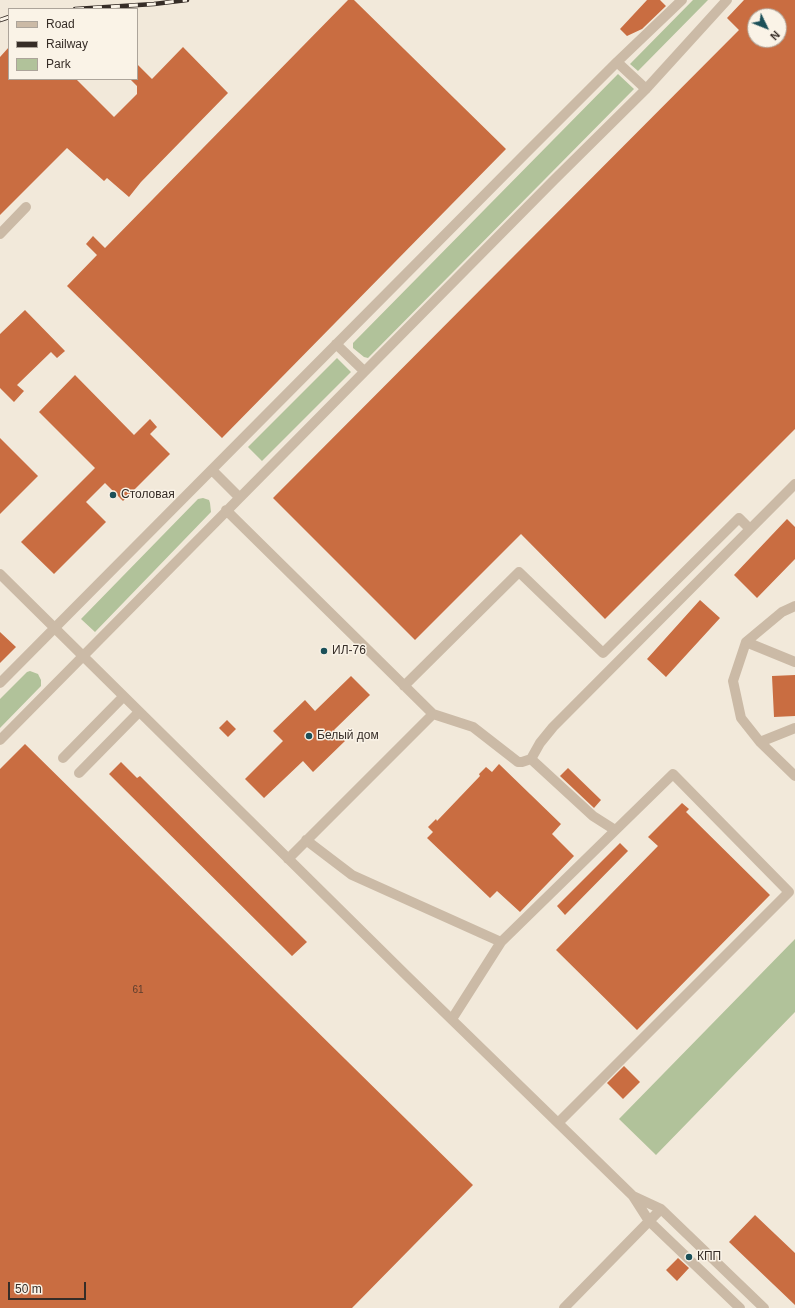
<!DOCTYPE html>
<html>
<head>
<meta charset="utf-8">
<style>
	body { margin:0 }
	#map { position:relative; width:795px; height:1308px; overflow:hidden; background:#f2e9da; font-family:Helvetica,sans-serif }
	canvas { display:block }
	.legend { position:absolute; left:8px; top:8px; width:130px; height:72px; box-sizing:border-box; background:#faf3e7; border:1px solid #aca49a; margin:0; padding:5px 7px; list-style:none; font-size:12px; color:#362d27 }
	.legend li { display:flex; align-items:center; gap:8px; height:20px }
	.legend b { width:20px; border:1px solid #aca49a }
	.north { position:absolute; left:747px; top:8px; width:40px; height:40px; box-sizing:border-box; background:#faf3e7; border:1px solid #aca49a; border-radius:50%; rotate:133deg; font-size:11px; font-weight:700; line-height:16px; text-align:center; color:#362d27 }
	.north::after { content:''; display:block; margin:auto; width:14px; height:18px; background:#1b5059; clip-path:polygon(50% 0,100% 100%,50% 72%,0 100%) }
	.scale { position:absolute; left:8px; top:1282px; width:78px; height:18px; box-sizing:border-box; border:2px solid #362d27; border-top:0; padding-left:5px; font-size:12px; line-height:14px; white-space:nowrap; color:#362d27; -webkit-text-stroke:3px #faf3e7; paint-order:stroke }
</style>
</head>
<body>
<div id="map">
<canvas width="795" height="1308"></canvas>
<ul class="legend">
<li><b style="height:5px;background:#cbbaa6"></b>Road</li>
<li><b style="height:5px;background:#362d27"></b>Railway</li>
<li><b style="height:11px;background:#b1c29a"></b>Park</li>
</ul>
<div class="north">N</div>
<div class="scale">50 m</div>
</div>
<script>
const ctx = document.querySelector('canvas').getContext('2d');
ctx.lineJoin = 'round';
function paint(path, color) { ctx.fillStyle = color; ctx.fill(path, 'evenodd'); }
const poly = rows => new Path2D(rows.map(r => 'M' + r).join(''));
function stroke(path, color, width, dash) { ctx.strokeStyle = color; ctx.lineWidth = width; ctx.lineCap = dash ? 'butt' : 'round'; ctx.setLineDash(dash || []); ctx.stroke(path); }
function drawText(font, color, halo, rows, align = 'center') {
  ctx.font = font + ' Helvetica,sans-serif'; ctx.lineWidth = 3; ctx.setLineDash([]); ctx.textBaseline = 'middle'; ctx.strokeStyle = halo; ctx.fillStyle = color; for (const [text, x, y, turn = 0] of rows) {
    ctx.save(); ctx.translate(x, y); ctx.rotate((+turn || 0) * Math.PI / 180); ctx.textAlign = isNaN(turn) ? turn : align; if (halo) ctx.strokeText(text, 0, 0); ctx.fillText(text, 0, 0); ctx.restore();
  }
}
const green = poly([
	[693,0,708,0,638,71,630,64],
	[618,74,634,89,368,358,364,357,353,348,353,343],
	[337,358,351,372,262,461,248,447],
	[203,498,209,500,210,503,211,512,95,632,81,619,198,499],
	[30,671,38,674,41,680,41,686,0,728,0,699,27,672],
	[795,939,795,1012,656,1155,619,1119]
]);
const building = poly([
	[348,0,354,0,506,149,222,438,67,286,97,255,86,244,93,236,105,248],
	[647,0,660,0,666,6,642,29,627,36,620,29],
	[744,0,795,0,795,429,605,619,521,534,415,640,273,498,739,30,727,18],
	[755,16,779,16,779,40,755,40],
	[9,47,9,79,76,79,114,117,137,94,137,86,130,79,137,79,137,64,152,79,183,47,228,93,141,182,129,197,107,178,104,181,67,148,0,215,0,57],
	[25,310,65,351,57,358,51,352,17,385,24,391,14,402,0,388,0,334],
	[75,375,134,435,150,419,157,427,150,434,170,454,123,501,105,483,86,502,106,522,54,574,21,542,95,468,39,412],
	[0,438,38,476,0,514],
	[787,519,795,527,795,559,757,598,734,575],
	[700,600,720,618,666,677,647,659],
	[0,632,16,647,0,663],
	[795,675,795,716,774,717,772,676],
	[351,676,370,695,334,730,345,741,313,772,303,761,264,798,245,779,283,741,273,731,305,700,315,711],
	[227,720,236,729,228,737,219,728],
	[25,744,473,1185,352,1308,0,1308,0,769],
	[121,762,137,778,140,776,307,942,292,956,109,774],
	[499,764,561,824,552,834,574,856,520,912,497,891,490,898,427,838,433,832,428,827,436,819,437,821,480,776,479,774,486,767,492,772],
	[568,768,601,800,594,808,560,776],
	[682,803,689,809,686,812,770,895,637,1030,556,950,658,846,648,837],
	[620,843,628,851,565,915,557,906],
	[624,1066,640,1082,623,1099,607,1083],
	[755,1215,795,1253,795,1305,729,1242],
	[678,1258,689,1268,677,1281,666,1270]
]);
const minor = poly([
	[617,62,646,89],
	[0,234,26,207],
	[336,344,364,371],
	[212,470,239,497],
	[226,510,433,714,473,727,518,762,522,762,531,759,540,743,553,727,795,484],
	[0,574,408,977,633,1196,649,1221,740,1308],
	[795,606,782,612,746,642,733,681,741,718,760,742,795,776],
	[746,642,795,662],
	[0,683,526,153,617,62,682,0],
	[404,686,519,572,603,653,739,518,750,529],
	[0,740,554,180,646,89,727,0],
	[760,742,795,728],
	[63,758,123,697],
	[531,759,593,816,615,830],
	[79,773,139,712],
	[306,840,352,875,501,942],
	[288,859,433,714],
	[452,1019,501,942,673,774,789,892,558,1123],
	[633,1196,661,1209,764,1308],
	[564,1308,661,1209]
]);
const rail = poly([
	[75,9,154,4,187,0],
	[0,20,9,17]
]);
const markers = [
	[113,495,4,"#1b5059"],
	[324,651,4,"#1b5059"],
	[309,736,4,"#1b5059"],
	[689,1257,4,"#1b5059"]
];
const numberNames = [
	["61",138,990]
];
const poiNames = [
	["Столовая",121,495],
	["ИЛ-76",332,651],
	["Белый дом",317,736],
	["КПП",697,1257]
];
paint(green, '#b1c29a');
paint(building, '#c96d41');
stroke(minor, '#cbbaa6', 10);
stroke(rail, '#362d27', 4.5);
stroke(rail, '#faf3e7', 3, [9]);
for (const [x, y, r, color] of markers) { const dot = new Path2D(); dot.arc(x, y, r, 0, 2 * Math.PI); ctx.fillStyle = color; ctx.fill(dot); stroke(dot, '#faf3e7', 1.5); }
drawText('10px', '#5b3d2e', null, numberNames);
drawText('12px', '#362d27', '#faf3e7', poiNames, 'left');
</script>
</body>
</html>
